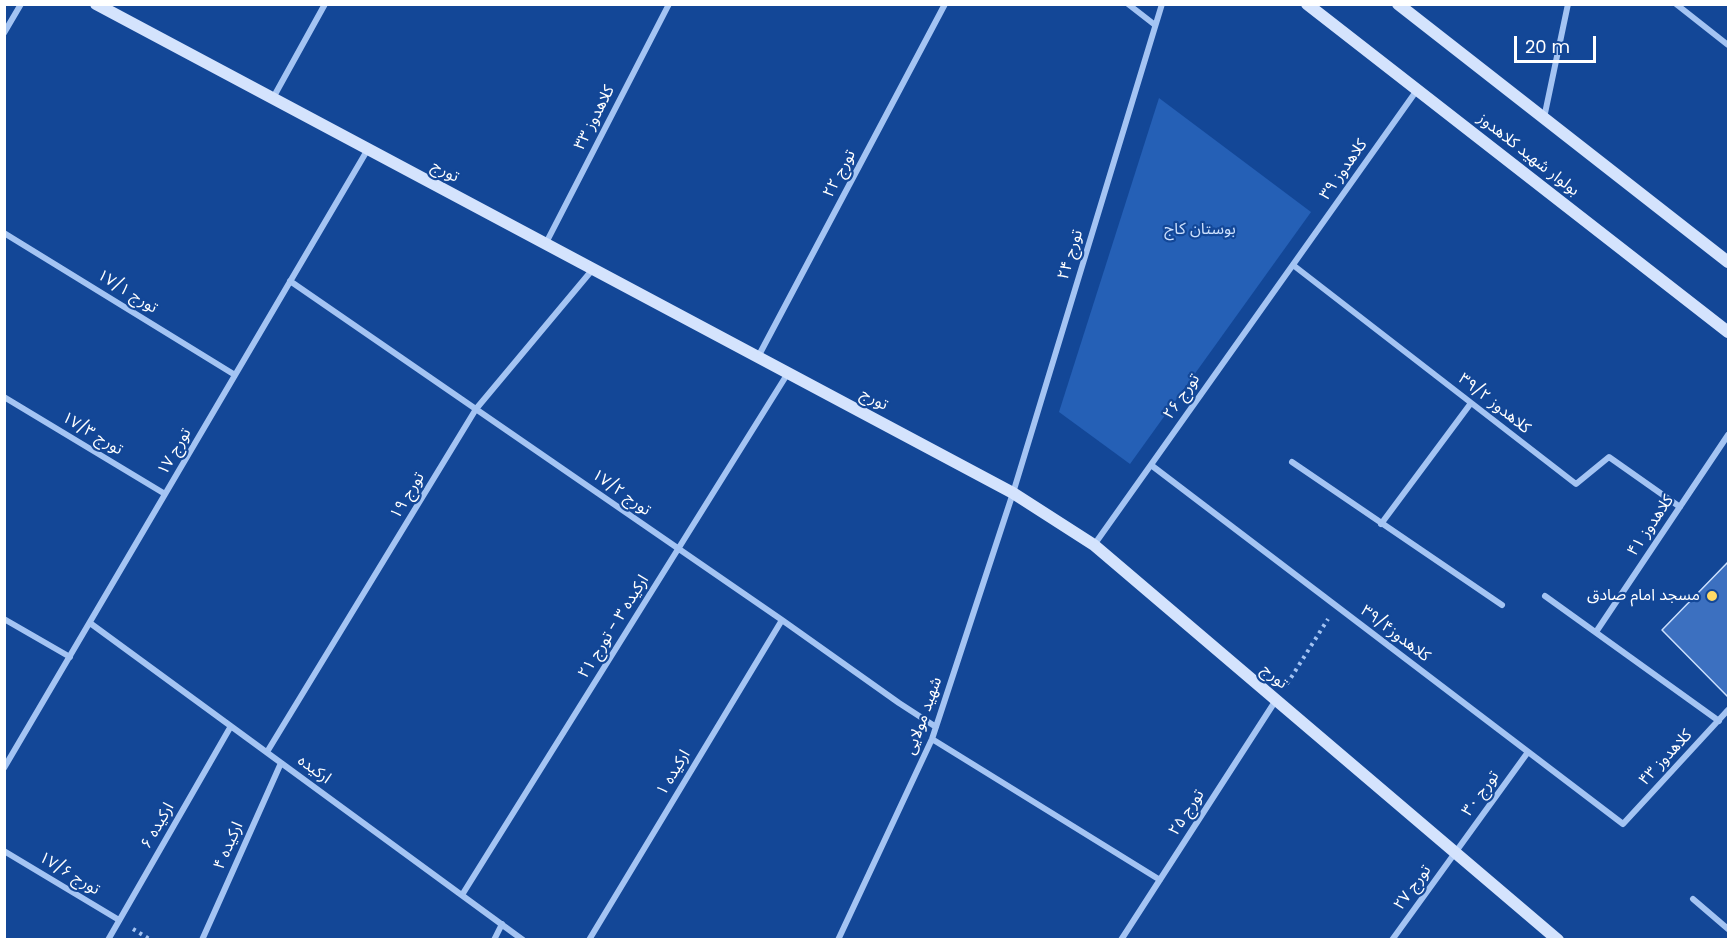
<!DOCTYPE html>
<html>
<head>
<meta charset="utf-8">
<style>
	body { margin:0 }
	#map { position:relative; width:1733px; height:944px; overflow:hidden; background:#134797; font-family:Poppins,sans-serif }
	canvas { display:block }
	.frame { position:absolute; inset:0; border:6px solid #fff; pointer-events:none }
	.scale { position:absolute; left:1514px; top:36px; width:82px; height:27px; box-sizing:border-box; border:3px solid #fff; border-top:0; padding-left:8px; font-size:18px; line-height:21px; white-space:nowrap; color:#fff; -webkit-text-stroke:4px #134797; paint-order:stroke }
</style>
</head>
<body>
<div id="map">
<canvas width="1733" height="944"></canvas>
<div class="frame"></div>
<div class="scale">20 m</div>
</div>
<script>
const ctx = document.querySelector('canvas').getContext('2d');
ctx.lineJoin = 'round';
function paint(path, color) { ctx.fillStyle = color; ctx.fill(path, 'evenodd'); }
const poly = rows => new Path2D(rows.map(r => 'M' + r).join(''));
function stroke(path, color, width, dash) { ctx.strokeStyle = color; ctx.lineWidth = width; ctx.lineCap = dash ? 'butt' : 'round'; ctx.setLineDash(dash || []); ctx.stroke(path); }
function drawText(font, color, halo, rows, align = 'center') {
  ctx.font = font + ' Poppins,"Noto Sans Arabic",sans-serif'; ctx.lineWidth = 4.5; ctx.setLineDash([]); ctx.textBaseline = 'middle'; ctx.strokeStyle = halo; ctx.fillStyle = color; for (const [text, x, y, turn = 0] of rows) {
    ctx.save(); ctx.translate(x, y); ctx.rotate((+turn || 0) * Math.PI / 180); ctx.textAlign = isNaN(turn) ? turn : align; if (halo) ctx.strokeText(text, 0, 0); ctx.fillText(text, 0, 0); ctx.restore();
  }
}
const green = poly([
	[1159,98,1311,212,1130,464,1059,412]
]);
const building = poly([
	[1728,562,1728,697,1662,630,1728,562]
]);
const path = poly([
	[1287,684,1328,619],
	[133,929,151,940]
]);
const street = poly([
	[1128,4,1155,25],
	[1676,4,1728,45],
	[4,33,21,4],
	[273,98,325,4],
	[1544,118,1568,4],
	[4,233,235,375],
	[546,243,669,4],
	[1293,265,1576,484,1609,457,1680,507],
	[290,281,782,620,899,703,936,727],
	[758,357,945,4],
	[4,397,165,494],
	[1292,462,1502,605],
	[1151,465,1623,824,1728,710],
	[1381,524,1471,403],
	[1094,545,1417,90],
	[1545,596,1719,721],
	[4,619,70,657],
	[90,623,523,940],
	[1596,632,1728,435],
	[932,739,1160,880],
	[267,752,476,409,593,269],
	[4,768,368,149],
	[4,851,119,920],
	[462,895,788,373],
	[1693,899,1728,929],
	[108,940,231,726],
	[202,940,281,763],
	[494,940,502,924],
	[589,940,782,620],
	[838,940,932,739,1013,493,1162,4],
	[1121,940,1276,700],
	[1392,940,1528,752]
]);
const secondary = poly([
	[96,4,1013,493,1094,545,1558,940],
	[1307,4,1728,332],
	[1398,4,1728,262]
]);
const markers = [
	[1712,596,6,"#ffda66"]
];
const streetNames = [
	["کلاهدوز ۳۳",595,118,-63],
	["بولوار شهید کلاهدوز",1528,155,38],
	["کلاهدوز ۳۹",1344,170,-55],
	["تورج",445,172,28],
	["تورج ۲۲",840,174,-62],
	["تورج ۲۴",1071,255,-73],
	["تورج ۱۷/۱",127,292,32],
	["تورج ۲۶",1182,397,-55],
	["تورج",874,400,28],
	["کلاهدوز ۳۹/۲",1494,404,38],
	["تورج ۱۷/۳",92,434,31],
	["تورج ۱۷",175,452,-60],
	["تورج ۱۷/۲",621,493,35],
	["تورج ۱۹",408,496,-59],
	["کلاهدوز ۴۱",1651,526,-56],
	["ارکیده ۳ - تورج ۲۱",614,627,-58],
	["کلاهدوز۳۹/۴",1395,634,37],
	["تورج",1274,677,40],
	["شهید مولایی",924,716,-70],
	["کلاهدوز ۴۳",1666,758,-47],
	["ارکیده",314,770,36],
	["ارکیده ۱",674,773,-59],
	["تورج ۳۰",1481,794,-54],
	["تورج ۲۵",1187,813,-57],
	["ارکیده ۶",158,826,-60],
	["ارکیده ۴",229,846,-66],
	["تورج ۱۷/۶",69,874,31],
	["تورج ۲۷",1413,888,-54]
];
const parkNames = [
	["بوستان کاج",1200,230]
];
const poiNames = [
	["مسجد امام صادق",1700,596]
];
paint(green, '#2560b6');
paint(building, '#3c70c0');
stroke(building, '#cce0fd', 1.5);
stroke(path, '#a4c4f3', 4, [3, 4.5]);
stroke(street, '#a4c4f3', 6);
stroke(secondary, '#d4e3fd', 12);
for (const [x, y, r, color] of markers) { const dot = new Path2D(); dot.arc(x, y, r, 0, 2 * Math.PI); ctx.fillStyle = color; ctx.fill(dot); stroke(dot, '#134797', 2); }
drawText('16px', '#fff', '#134797', streetNames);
drawText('16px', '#cce0fd', '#134797', parkNames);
drawText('16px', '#fff', '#134797', poiNames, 'right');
</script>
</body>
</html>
